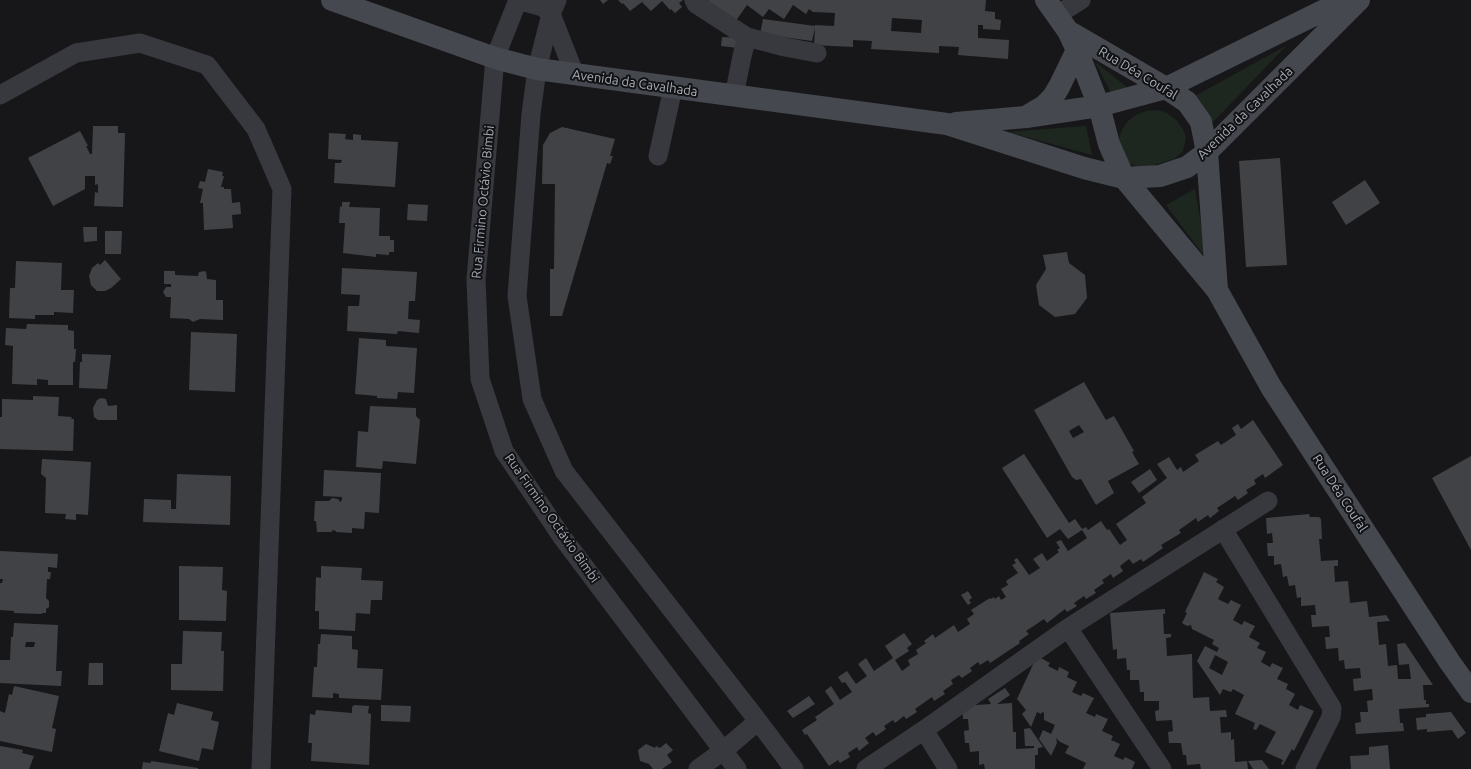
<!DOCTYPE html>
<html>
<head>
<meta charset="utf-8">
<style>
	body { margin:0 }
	canvas { display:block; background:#171719 }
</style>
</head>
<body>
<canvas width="1471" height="769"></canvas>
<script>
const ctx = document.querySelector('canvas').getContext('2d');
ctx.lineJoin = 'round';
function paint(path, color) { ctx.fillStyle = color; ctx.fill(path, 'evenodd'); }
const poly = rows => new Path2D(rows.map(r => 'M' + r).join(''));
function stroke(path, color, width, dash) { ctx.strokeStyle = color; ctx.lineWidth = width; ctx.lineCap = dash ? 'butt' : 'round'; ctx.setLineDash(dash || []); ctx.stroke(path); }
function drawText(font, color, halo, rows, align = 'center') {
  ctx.font = font + ' Ubuntu,sans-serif'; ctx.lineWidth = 4; ctx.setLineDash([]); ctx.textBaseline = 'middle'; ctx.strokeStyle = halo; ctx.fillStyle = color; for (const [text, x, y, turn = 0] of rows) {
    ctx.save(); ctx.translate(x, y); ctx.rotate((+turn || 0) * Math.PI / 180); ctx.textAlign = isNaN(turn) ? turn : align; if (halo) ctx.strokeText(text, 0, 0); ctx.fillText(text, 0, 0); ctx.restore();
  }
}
const green = poly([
	[1286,46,1212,123,1195,96],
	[1095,62,1127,87,1111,93],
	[1157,110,1167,113,1176,120,1183,129,1186,138,1183,151,1174,159,1143,168,1130,164,1124,160,1119,139,1122,130,1128,121,1136,115,1146,111],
	[1086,126,1092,155,1008,132],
	[1195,189,1207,260,1166,205]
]);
const building = poly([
	[600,0,608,0,603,4],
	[618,0,683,0,679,3,682,7,675,13,671,9,670,10,662,1,651,11,642,2,630,11,623,3,622,4],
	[709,0,986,0,985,11,995,12,995,19,1001,20,1000,30,983,29,983,25,978,25,978,38,1009,40,1008,59,958,55,959,47,939,46,939,53,871,49,872,41,853,40,853,47,814,45,815,28,812,41,760,34,763,19,815,26,815,25,834,26,835,13,813,12,809,9,806,14,793,5,784,19,769,9,763,17,747,5,735,22,707,2],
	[892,18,922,20,921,33,891,31],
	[722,37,739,38,738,48,721,46],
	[93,126,118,126,118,133,125,133,123,207,94,206,95,192,98,193,98,184,95,185,95,176,85,176,85,189,53,206,28,158,80,131,88,146,86,146,90,154,92,154],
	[562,127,615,139,610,156,613,156,610,164,607,163,562,316,550,316,550,269,554,269,555,184,542,184,543,145,550,133],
	[329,133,346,134,345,139,353,140,353,134,361,135,361,140,398,142,395,187,334,183,335,163,341,163,342,160,328,159],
	[1280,158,1287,265,1246,267,1239,161],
	[208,169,223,172,222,176,224,176,221,187,224,187,224,189,231,189,232,203,240,202,241,214,232,215,233,228,204,230,203,203,200,203,203,189,198,188,200,181,205,182],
	[1365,180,1380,203,1346,225,1332,202],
	[342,202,350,202,349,207,380,208,379,236,390,236,390,240,394,240,394,252,389,252,389,255,376,254,376,257,343,253,345,223,339,223,340,206,342,207],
	[408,204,428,205,427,221,407,220],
	[83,227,97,227,97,241,84,242],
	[105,231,122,231,121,254,105,254],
	[1067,252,1069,263,1085,275,1087,298,1075,314,1055,317,1039,305,1036,285,1046,269,1043,255],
	[105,260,121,279,111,288,105,291,97,291,91,285,89,276,92,268,98,263,100,265],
	[16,261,62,263,61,290,74,290,73,313,54,312,54,315,35,315,35,319,9,318,10,288,15,288],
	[342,268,417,272,415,301,409,301,408,319,420,320,419,333,398,331,397,334,347,331,348,306,359,306,360,295,341,294],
	[164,271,175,271,175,275,198,276,199,272,205,271,206,272,207,279,216,280,216,300,223,300,223,320,200,319,193,322,189,319,170,318,171,297,166,297,163,292,166,287,171,287,171,284,164,284],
	[27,324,68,325,68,330,74,331,74,349,76,349,75,362,73,362,73,385,48,385,48,380,37,379,37,385,12,384,13,346,5,345,6,328,26,329],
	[191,332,237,334,235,392,189,390],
	[359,338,386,340,386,346,417,348,414,393,398,392,397,399,377,398,377,396,355,394],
	[82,354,111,355,107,389,79,388,80,362,82,362],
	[1084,382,1106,420,1114,416,1134,451,1132,452,1139,464,1108,481,1114,493,1096,505,1081,479,1076,480,1072,477,1034,410],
	[1079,425,1084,432,1073,438,1069,431],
	[33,396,59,397,58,416,72,417,71,419,74,419,73,451,0,449,0,417,2,417,2,399,33,400],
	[101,398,106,399,108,406,117,405,117,420,98,420,94,417,93,408,97,400],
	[370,406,416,408,416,416,420,420,416,464,383,461,382,469,356,467,358,431,368,432],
	[1253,420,1283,465,1265,478,1263,474,1254,480,1256,484,1246,490,1248,493,1238,500,1235,496,1217,508,1219,511,1210,518,1208,515,1198,522,1196,518,1179,530,1181,533,1161,545,1163,548,1143,562,1141,559,1133,564,1129,559,1120,566,1123,571,1113,578,1111,574,1102,580,1104,583,1094,590,1096,593,1086,599,1084,596,1074,603,1077,606,1067,612,1065,609,1047,623,1044,619,1026,631,1029,634,1019,641,1020,643,990,663,988,660,980,665,978,662,970,668,972,671,962,678,959,675,951,680,953,684,943,691,945,694,934,701,932,697,915,709,917,712,906,719,904,716,895,723,893,720,884,726,886,729,876,736,873,732,865,738,869,743,859,751,857,747,848,753,850,757,840,763,838,760,829,766,807,734,805,735,802,730,817,720,815,717,834,704,825,691,831,686,840,700,852,692,845,682,842,683,838,677,847,671,856,684,867,676,858,664,866,658,874,671,893,658,885,646,904,633,912,644,907,648,909,651,895,660,902,671,910,665,908,660,918,654,916,650,926,643,924,641,933,634,935,638,954,625,958,632,970,624,967,619,974,614,971,610,990,598,991,599,994,597,995,599,999,596,1001,600,1006,597,1001,589,1008,585,1006,581,1018,573,1012,565,1016,563,1014,560,1017,558,1029,575,1040,568,1033,559,1042,553,1047,561,1059,552,1057,550,1060,548,1056,542,1061,540,1068,551,1087,538,1082,530,1068,539,1060,529,1047,538,1002,468,1024,454,1069,523,1075,519,1082,529,1086,527,1088,530,1101,521,1107,530,1109,529,1120,545,1127,540,1116,524,1146,503,1142,497,1167,478,1157,464,1169,457,1177,470,1181,467,1183,472,1199,461,1195,455,1218,441,1221,445,1236,435,1232,428,1238,424,1241,429],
	[1471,456,1471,550,1432,478],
	[42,459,91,462,88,515,76,514,76,520,65,519,66,514,45,513,46,478,41,474],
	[1150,469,1157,480,1139,493,1131,482],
	[324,470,381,473,379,513,365,512,364,529,352,528,352,533,336,532,336,531,332,530,332,532,317,532,316,521,314,521,315,501,329,501,332,498,338,499,340,502,342,500,342,497,323,496],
	[177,474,231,476,230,525,143,522,144,499,171,500,171,509,176,509],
	[1309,514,1310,517,1319,517,1321,519,1322,539,1319,539,1321,561,1338,560,1338,566,1334,566,1335,582,1348,581,1350,603,1367,601,1369,617,1386,615,1390,621,1377,622,1379,645,1386,644,1388,666,1397,665,1398,679,1411,679,1409,664,1399,665,1397,644,1405,643,1433,685,1423,685,1424,700,1426,700,1426,704,1429,704,1429,707,1399,709,1400,723,1403,723,1404,731,1356,734,1355,723,1361,722,1360,712,1368,712,1367,701,1373,700,1372,689,1354,691,1353,679,1361,678,1360,668,1345,669,1344,660,1339,661,1338,648,1326,649,1325,637,1330,637,1329,626,1312,627,1311,615,1316,615,1315,605,1301,606,1301,597,1297,598,1295,585,1289,586,1287,576,1283,577,1281,564,1274,565,1274,556,1268,556,1267,543,1273,543,1272,533,1267,534,1266,518],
	[0,551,58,554,57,568,48,567,48,572,51,572,50,579,47,579,46,598,49,601,49,607,46,609,46,613,42,613,42,614,14,613,14,611,0,610,0,583,2,583,3,579,0,579],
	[179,566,223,567,222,590,227,591,226,621,179,620],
	[321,566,362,568,361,580,383,581,382,600,371,600,370,614,356,613,355,631,319,629,319,611,315,611,316,577,321,578],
	[1204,572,1218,579,1216,582,1224,587,1218,599,1228,604,1231,600,1241,605,1233,620,1242,625,1244,621,1255,626,1249,637,1260,643,1257,648,1266,652,1261,662,1270,667,1272,663,1283,668,1277,679,1288,684,1286,689,1295,694,1289,705,1298,710,1300,705,1314,711,1294,751,1292,749,1283,765,1281,764,1283,760,1265,752,1276,732,1260,724,1256,730,1253,729,1255,723,1235,714,1244,695,1233,689,1231,692,1223,689,1220,695,1197,661,1205,646,1217,652,1219,648,1212,644,1214,640,1192,629,1191,625,1187,626,1182,623,1187,613,1185,612],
	[1215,655,1228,662,1222,675,1209,668],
	[968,591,972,598,969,600,971,603,968,605,961,595],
	[1165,609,1165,614,1163,614,1164,634,1171,634,1171,637,1166,638,1167,656,1192,654,1193,698,1209,697,1210,711,1226,710,1227,717,1220,717,1221,733,1231,732,1231,740,1234,739,1235,762,1247,761,1248,769,1201,769,1200,764,1187,765,1186,755,1183,755,1181,743,1169,743,1168,732,1173,731,1172,720,1156,721,1155,711,1159,710,1159,701,1144,701,1144,692,1140,692,1139,680,1130,680,1130,670,1127,670,1126,658,1117,659,1117,649,1113,650,1110,613],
	[14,623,58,625,56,671,62,671,61,686,0,683,0,660,10,660,11,637,13,637],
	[26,642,35,642,34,647,25,647],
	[183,631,222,632,221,651,224,651,223,691,171,690,171,664,182,664],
	[321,634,352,636,352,649,358,650,357,668,383,669,381,700,339,698,339,694,333,693,333,698,312,697,314,667,317,667,318,644,320,644],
	[1037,656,1050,663,1048,666,1058,671,1059,667,1069,672,1067,677,1077,682,1072,692,1081,696,1083,693,1094,698,1086,713,1095,717,1096,714,1108,719,1102,731,1113,736,1111,740,1120,744,1114,756,1123,760,1125,757,1135,762,1132,769,1083,769,1086,763,1065,753,1069,746,1060,742,1056,738,1057,743,1051,756,1039,739,1043,730,1051,734,1055,725,1044,720,1044,713,1042,712,1041,714,1037,712,1031,727,1022,714,1026,710,1017,699],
	[89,663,103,663,103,685,88,685],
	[14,686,59,696,52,728,56,729,52,752,0,741,0,711,5,713,9,694,12,695],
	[1005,688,1010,695,997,704,1012,703,1013,732,1016,732,1016,749,1034,748,1034,746,1025,746,1024,729,1030,728,1043,747,1038,748,1038,755,1035,755,1035,769,985,769,984,764,979,765,979,751,970,752,969,743,965,743,964,731,969,730,968,719,963,719,962,706,991,704,988,699],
	[809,696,815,704,793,718,787,711],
	[177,703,213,712,211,720,219,722,213,750,202,748,199,761,159,751,168,713,174,715],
	[354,705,369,706,368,713,371,714,369,765,311,761,312,743,308,743,310,714,315,715,316,710,352,713,352,707],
	[381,705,411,706,410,722,381,721],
	[1451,712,1466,733,1458,739,1452,730,1427,732,1427,729,1417,730,1416,718,1426,717,1426,714],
	[666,743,673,750,667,755,672,762,662,769,653,769,649,764,640,761,638,750,646,744,655,748,656,746,660,748],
	[1388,745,1390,769,1351,769,1350,756,1369,755,1369,747],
	[0,746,23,750,22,753,34,756,29,769,0,769],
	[1262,760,1269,769,1253,769,1248,761],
	[151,761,198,768,198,769,142,769,143,762,151,763]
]);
const street = poly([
	[518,0,495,58,476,279,480,379,504,451,562,537,737,769],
	[518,0,543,7,551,14,575,75],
	[557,0,551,14,537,69,531,114,517,296,532,399,564,471,758,721,794,769],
	[694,0,696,4,747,37,785,47,817,53],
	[1057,15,1081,0],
	[0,95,76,53,140,43,207,65,256,129,282,189,261,769],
	[734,96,742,56,747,37],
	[658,156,673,88],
	[1223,529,1332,708,1331,717,1305,769],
	[924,730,948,769],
	[698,769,723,751,758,721],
	[866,769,924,730,1068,628],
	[1162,769,1068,628,1268,501]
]);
const secondary = poly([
	[332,0,495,58,537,69,947,124,1084,168,1124,178,1160,176,1187,167,1207,152,1359,0],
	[1046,0,1068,31,1077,50,1099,106,1109,144,1124,178,1217,290,1271,387,1449,661,1471,692],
	[1068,31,1166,88,1187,102,1201,122,1207,152,1217,290],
	[1029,115,1044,106,1053,97,1059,87,1077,50],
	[956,123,1026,117,1099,106,1166,88,1345,0]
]);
const streetNames = [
	["Rua Déa Coufal",1138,73,31],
	["Avenida da Cavalhada",635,83,8],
	["Avenida da Cavalhada",1245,113,-44],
	["Rua Firmino Octávio Bimbi",483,202,-85],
	["Rua Déa Coufal",1340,493,57],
	["Rua Firmino Octávio Bimbi",552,518,55]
];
paint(green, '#1e271f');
paint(building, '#414246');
stroke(street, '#37393e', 19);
stroke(secondary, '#45484e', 22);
drawText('13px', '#a8afb9', '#121214', streetNames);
</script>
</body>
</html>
